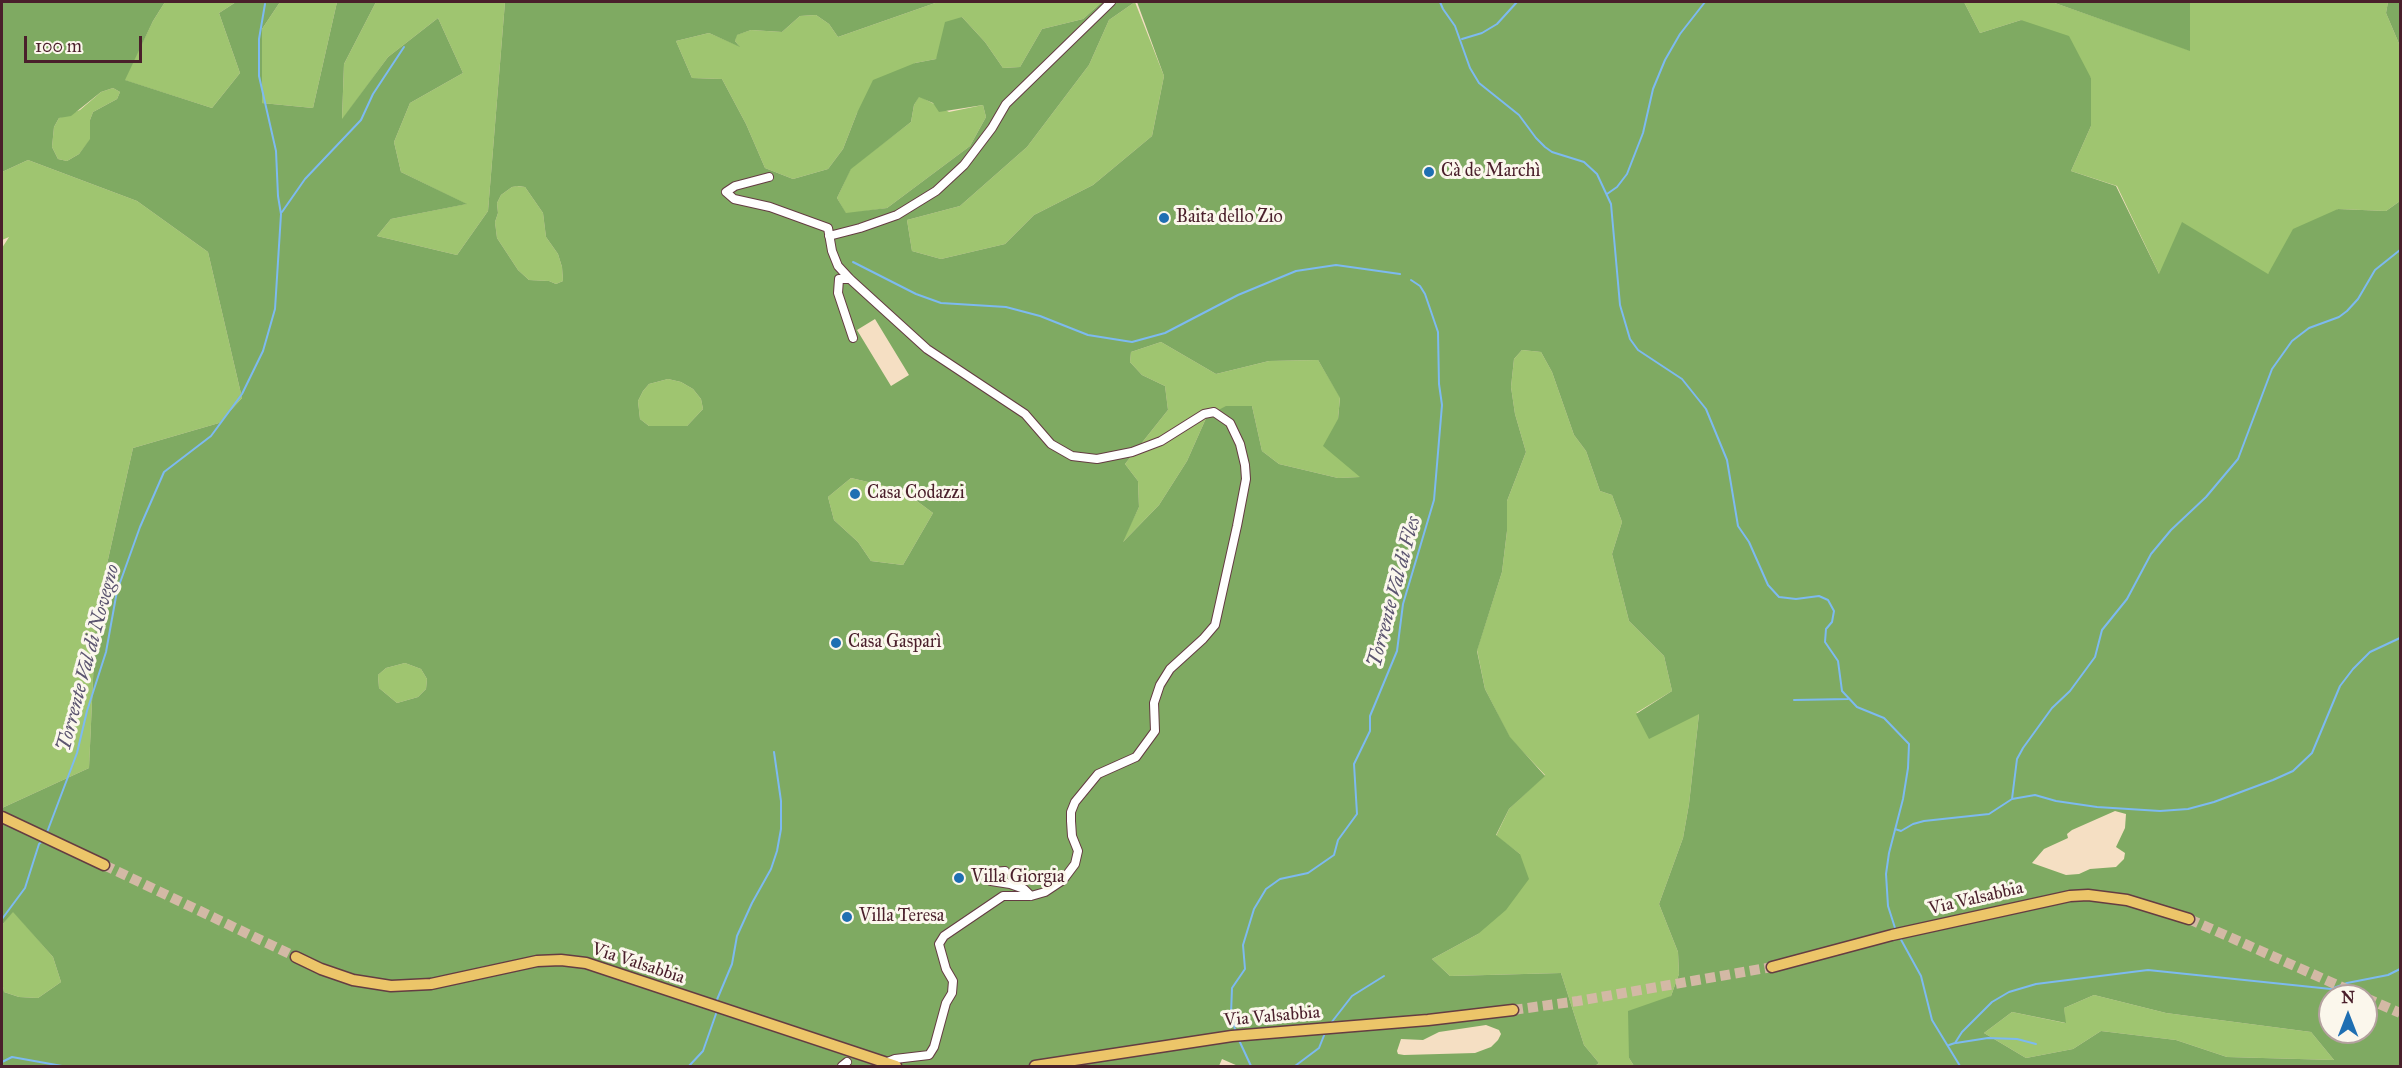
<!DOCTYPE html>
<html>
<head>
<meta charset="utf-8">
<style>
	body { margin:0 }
	#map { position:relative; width:2402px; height:1068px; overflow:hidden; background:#f5dfc3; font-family:"IM FELL Great Primer",serif }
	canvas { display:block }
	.frame { position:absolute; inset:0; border:3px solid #4a1f2b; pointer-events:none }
	.north { position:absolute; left:2318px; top:984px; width:60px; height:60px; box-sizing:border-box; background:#fbf7ec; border:2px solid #b4a19f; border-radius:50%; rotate:0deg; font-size:16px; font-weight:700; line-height:24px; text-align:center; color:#4a1f2b }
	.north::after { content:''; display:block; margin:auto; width:21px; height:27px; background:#1f6fb2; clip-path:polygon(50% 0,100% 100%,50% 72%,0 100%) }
	.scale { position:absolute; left:24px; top:36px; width:118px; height:27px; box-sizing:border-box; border:3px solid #4a1f2b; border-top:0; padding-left:8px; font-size:18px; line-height:21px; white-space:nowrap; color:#4a1f2b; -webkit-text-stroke:4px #fbf7ec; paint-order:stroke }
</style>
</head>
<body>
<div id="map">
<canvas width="2402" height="1068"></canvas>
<div class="frame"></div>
<div class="north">N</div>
<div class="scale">100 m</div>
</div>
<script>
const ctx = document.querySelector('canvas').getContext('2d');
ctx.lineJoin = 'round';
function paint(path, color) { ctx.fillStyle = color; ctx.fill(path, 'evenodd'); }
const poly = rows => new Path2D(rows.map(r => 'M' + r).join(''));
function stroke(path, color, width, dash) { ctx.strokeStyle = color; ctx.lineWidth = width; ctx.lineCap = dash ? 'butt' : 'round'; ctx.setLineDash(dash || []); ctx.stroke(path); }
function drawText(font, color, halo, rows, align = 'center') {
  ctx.font = font + ' "IM FELL Great Primer",serif'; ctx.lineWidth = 6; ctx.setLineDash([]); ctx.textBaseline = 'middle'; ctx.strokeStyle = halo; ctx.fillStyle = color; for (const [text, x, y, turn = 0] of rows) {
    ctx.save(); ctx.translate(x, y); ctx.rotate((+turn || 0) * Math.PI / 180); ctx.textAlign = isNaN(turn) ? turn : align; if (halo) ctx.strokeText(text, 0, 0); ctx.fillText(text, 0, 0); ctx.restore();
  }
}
const green = poly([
	[165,2,236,2,219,13,240,73,212,108,124,80,153,21],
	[280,2,337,2,313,108,262,103,262,29],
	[376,2,505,2,488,211,457,255,377,236,391,219,466,204,401,172,394,142,410,103,463,73,438,18,388,57,342,120,344,64],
	[938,2,1102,2,1083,19,1042,29,1020,67,1003,68,985,42,962,17,936,59,915,63,857,113,843,149,828,169,793,179,765,168,746,124,722,79,692,78,676,41,709,33,739,46,735,41,736,35,751,30,782,32,800,16,816,15,829,24,838,37],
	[1135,2,1164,76,1152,136,1093,185,1034,215,1005,244,941,259,912,251,907,220,960,206,1027,147,1089,65,1109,20],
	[1964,2,2052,2,2189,50,2190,2,2388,2,2386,13,2400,46,2400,201,2386,211,2338,209,2268,274,2159,274,2117,186,2071,171,2091,126,2091,78,2021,20,1980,33],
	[113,88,120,92,117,99,93,112,90,120,90,140,79,154,67,161,58,159,52,147,54,127,59,118,80,110,101,92],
	[919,96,949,112,983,105,986,117,970,146,887,208,846,214,837,198,851,168,911,122,914,105],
	[28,160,137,201,208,252,242,398,219,423,133,448,96,613,89,768,2,808,2,248,9,237,2,240,2,172],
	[517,186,525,187,543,213,546,237,558,254,562,267,563,281,556,284,549,281,529,280,518,270,497,238,495,222,498,213,497,203,501,195,512,187],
	[1161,342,1216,374,1269,361,1318,360,1340,397,1338,419,1361,477,1338,478,1279,464,1262,451,1252,406,1207,416,1187,461,1159,505,1121,544,1139,507,1138,481,1125,464,1168,410,1165,386,1142,375,1130,362,1131,352],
	[1522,350,1541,352,1552,372,1574,435,1586,451,1600,491,1612,495,1622,522,1612,554,1629,621,1664,656,1672,691,1636,713,1699,714,1689,804,1683,838,1659,904,1678,952,1679,974,1671,996,1629,1058,1634,1066,1595,1066,1599,1063,1584,1045,1561,973,1450,976,1432,959,1478,934,1520,854,1496,836,1509,809,1545,775,1510,738,1485,689,1477,650,1502,572,1507,531,1507,501,1526,452,1515,414,1511,387,1514,359],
	[668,379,681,382,693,389,701,399,703,409,687,426,649,426,640,419,638,401,643,391,649,384],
	[851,478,902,490,933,513,903,565,871,561,858,542,834,520,828,497],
	[405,663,421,669,427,679,426,689,418,697,397,703,379,688,378,675,386,668],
	[13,911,53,957,61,982,38,998,19,997,4,992,2,981,2,925],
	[2094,995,2166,1013,2311,1032,2334,1060,2227,1057,2176,1040,2101,1031,2073,1049,2026,1058,1984,1033,2012,1012,2065,1023,2064,1008]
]);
const forest = poly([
	[2,2,165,2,153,21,125,80,212,108,240,73,219,13,236,2,280,2,262,29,262,103,313,108,337,2,376,2,344,64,342,119,388,57,438,18,463,73,410,103,394,142,401,172,467,204,391,219,377,236,457,255,488,211,505,2,938,2,838,37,829,24,816,15,800,16,782,32,751,30,737,35,735,41,740,47,709,33,676,41,692,78,722,79,746,124,765,168,793,179,828,169,843,149,857,113,873,80,915,63,936,59,945,22,962,17,985,42,1003,68,1020,67,1042,29,1083,19,1102,2,1135,2,1109,20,1089,65,1027,147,960,206,907,220,912,251,941,259,1005,244,1034,215,1093,185,1152,136,1164,76,1137,2,1964,2,1980,33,2021,20,2069,36,2091,78,2091,126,2071,171,2116,186,2159,274,2182,222,2268,274,2293,229,2338,209,2386,211,2400,201,2400,1066,1634,1066,1629,1058,1628,1011,1671,996,1679,974,1678,952,1659,904,1683,838,1689,804,1699,714,1649,739,1636,714,1672,691,1664,656,1629,621,1612,554,1622,522,1612,495,1600,491,1586,451,1574,435,1552,372,1541,352,1522,350,1514,359,1511,387,1515,414,1526,452,1507,501,1507,531,1502,572,1477,651,1485,689,1510,737,1545,776,1509,809,1496,835,1520,854,1529,879,1506,910,1478,934,1432,959,1450,976,1561,973,1584,1045,1599,1063,1595,1066,1238,1066,1222,1059,1219,1066,2,1066,2,981,4,992,19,997,38,998,61,982,53,957,13,912,2,925,2,808,89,768,96,613,133,448,219,423,242,398,208,252,137,201,28,160,2,172],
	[113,88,120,92,117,99,93,112,90,120,90,139,79,154,67,161,58,159,52,147,54,127,59,118,71,116,101,92],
	[919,97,933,103,939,112,983,105,986,117,970,146,887,208,846,213,837,198,851,169,911,122,914,105],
	[518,186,525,187,543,213,546,237,558,254,562,267,563,281,556,284,549,281,529,280,518,270,497,238,495,222,498,213,497,203,501,195,512,187],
	[875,319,909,375,891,386,857,330],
	[1161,342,1216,374,1269,361,1318,360,1340,398,1338,419,1323,446,1360,477,1338,478,1279,464,1262,451,1252,406,1226,406,1207,416,1187,461,1159,505,1123,542,1139,507,1138,481,1125,464,1168,410,1165,386,1142,375,1130,362,1131,352],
	[668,379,681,382,693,389,701,399,703,409,687,426,649,426,640,419,638,401,643,391,649,384],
	[851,478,902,490,933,513,903,565,871,561,858,542,834,520,828,497],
	[405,663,421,669,427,679,426,689,418,697,397,703,379,688,378,675,386,668],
	[2115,811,2126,814,2125,828,2116,847,2125,853,2124,859,2116,867,2090,869,2079,874,2066,875,2032,863,2044,849,2068,838,2067,834,2072,830],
	[2094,995,2166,1013,2311,1032,2334,1060,2227,1057,2176,1040,2101,1031,2073,1049,2026,1058,1984,1033,2012,1012,2066,1023,2064,1008],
	[2330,996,2366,996,2366,1032,2330,1032],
	[1486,1025,1499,1030,1501,1034,1498,1040,1491,1047,1475,1053,1404,1055,1398,1054,1397,1051,1401,1039,1423,1040,1439,1032],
	[2052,2,2190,2,2190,51],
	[2388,2,2400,2,2400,46,2386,13]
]);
const stream = poly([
	[1440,2,1443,9,1455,26,1470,68,1479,83,1519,115,1536,138,1545,147,1552,152,1584,162,1597,174,1611,204,1620,305,1630,339,1638,350,1682,379,1706,409,1727,460,1738,526,1749,542,1768,585,1779,597,1796,599,1819,596,1828,600,1834,611,1832,622,1826,629,1825,642,1838,661,1842,691,1857,707,1884,718,1909,744,1908,768,1903,799,1889,853,1886,874,1888,906,1896,931],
	[1462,39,1482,33,1497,24,1517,2],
	[1607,194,1617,187,1627,174,1643,133,1653,89,1665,60,1680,34,1705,2],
	[282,212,305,179,361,120,373,94,404,47],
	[853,262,916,294,941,303,1006,307,1040,316,1088,335,1132,342,1165,333,1238,295,1296,271,1336,265,1400,274],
	[1794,700,1848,699],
	[2012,799,2035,795,2056,801,2097,807,2160,811,2188,809,2214,802,2273,780,2293,771,2312,753,2340,686,2353,669,2370,652,2400,638],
	[1895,829,1901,831,1913,824,1924,821,1989,814,2012,799,2017,759,2023,748,2052,708,2070,691,2095,657,2102,630,2127,599,2151,554,2171,530,2206,497,2238,459,2272,369,2292,341,2309,328,2339,317,2347,311,2358,299,2375,270,2400,250],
	[46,835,77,753,87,711,106,652,117,591,140,527,164,472,211,436,242,394,263,351,275,309,281,214,278,196,276,151,259,76,259,39,265,4],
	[2,919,25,888,39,844,44,840],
	[1899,936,1921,976,1932,1020,1960,1066],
	[716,1002,732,964,737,936,752,903,771,869,777,851,781,829,781,801,774,752],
	[1331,1023,1352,996,1384,976],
	[1236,1033,1231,1014,1232,988,1245,969,1243,945,1254,909,1266,889,1280,879,1308,873,1334,855,1338,840,1357,814,1354,764,1370,731,1370,716,1397,651,1403,604,1434,500,1442,405,1439,384,1438,332,1425,294,1420,286,1411,280],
	[1238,1038,1251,1066],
	[1956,1043,1988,1038,2017,1039,2036,1044],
	[1949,1045,1955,1043,1962,1032,1992,1002,2009,992,2036,984,2148,970,2331,989,2347,983,2388,975,2400,969],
	[2,1062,12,1057,62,1066],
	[689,1066,703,1051,717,1011],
	[1295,1066,1319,1048,1325,1033]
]);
const majorTunnel = poly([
	[104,865,296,957],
	[2189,919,2362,996],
	[2366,998,2400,1013],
	[1513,1010,1578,1001,1772,967]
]);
const minor = poly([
	[769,177,735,186,726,192,734,199,770,207,828,228,832,251,838,266,850,279,927,349,1025,414,1051,444,1072,456,1097,459,1132,452,1161,441,1204,414,1214,412,1230,423,1240,444,1245,465,1246,479,1237,526,1215,625,1203,639,1170,669,1160,685,1154,703,1155,731,1136,757,1098,774,1075,802,1071,812,1071,821,1072,836,1078,851,1075,864,1063,880,1045,892,1031,896,1003,896,944,936,939,944,946,969,953,981,952,993,946,1003,934,1047,929,1055,895,1059,885,1063],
	[829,236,860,228,897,215,936,191,964,165,992,128,1006,104,1111,2],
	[850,279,839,279,838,293,853,338],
	[1005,871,993,872,991,875,991,881,1010,884,1024,889,1031,896],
	[842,1066,847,1062]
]);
const major = poly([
	[2,817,104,865],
	[296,957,321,969,353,980,391,986,431,984,537,961,561,960,586,963,896,1066],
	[1772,967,1892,935,2070,896,2088,895,2127,900,2189,919],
	[1035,1066,1232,1036,1428,1020,1513,1010]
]);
const markers = [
	[1429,172,6,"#1f6fb2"],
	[1164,218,6,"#1f6fb2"],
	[855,494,6,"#1f6fb2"],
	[836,643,6,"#1f6fb2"],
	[959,878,6,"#1f6fb2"],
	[847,917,6,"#1f6fb2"]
];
const poiNames = [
	["Cà de Marchì",1441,172],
	["Baita dello Zio",1176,218],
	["Casa Codazzi",867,494],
	["Casa Gasparì",848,643],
	["Villa Giorgia",971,878],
	["Villa Teresa",859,917]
];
const streetNames = [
	["Via Valsabbia",1976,899,-13],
	["Via Valsabbia",638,964,18],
	["Via Valsabbia",1272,1017,-5]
];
const waterNames = [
	["Torrente Val di Fles",1395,592,-75],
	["Torrente Val di Novegno",89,658,-75]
];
paint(green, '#9fc570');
paint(forest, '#7faa62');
stroke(stream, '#7dbaf0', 2);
stroke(majorTunnel, '#d3b9a5', 10, [10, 5]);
stroke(minor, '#643c42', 10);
stroke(major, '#643c42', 13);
stroke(minor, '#fff', 8);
stroke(major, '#ecc569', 10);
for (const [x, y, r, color] of markers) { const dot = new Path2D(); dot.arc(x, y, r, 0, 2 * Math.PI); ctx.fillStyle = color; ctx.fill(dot); stroke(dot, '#fbf7ec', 2); }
drawText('18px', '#4a1f2b', '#fbf7ec', poiNames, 'left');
drawText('18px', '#4a1f2b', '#fbf7ec', streetNames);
drawText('italic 20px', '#5c5570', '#fbf7ec', waterNames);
</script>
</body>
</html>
